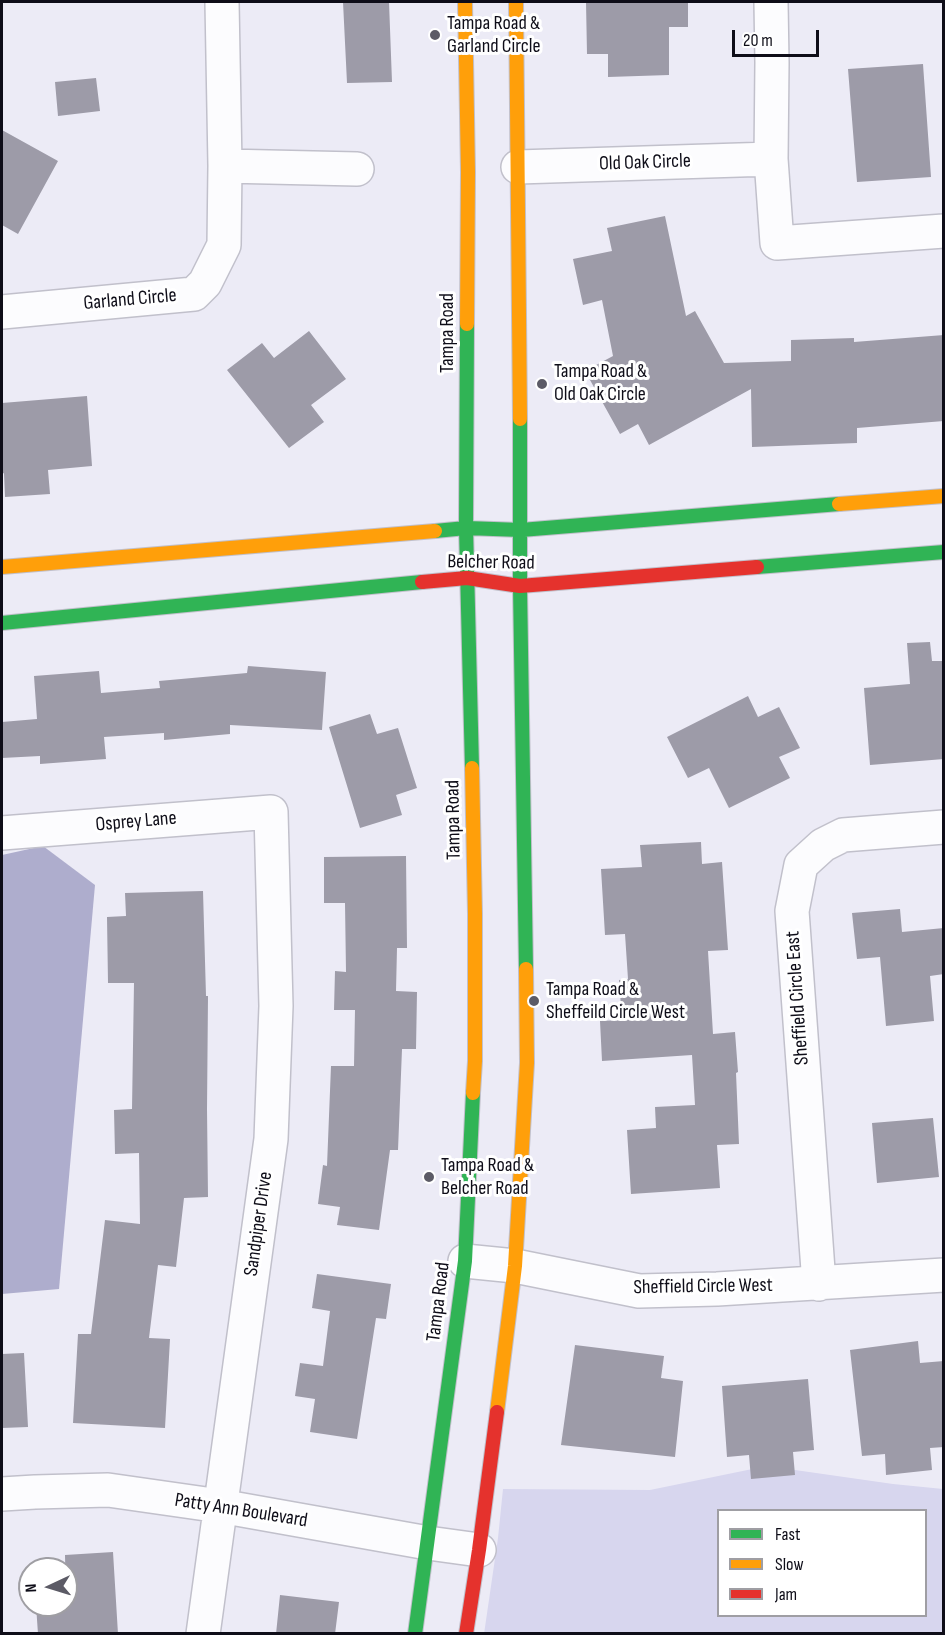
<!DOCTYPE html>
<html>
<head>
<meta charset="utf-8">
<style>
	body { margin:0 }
	#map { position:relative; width:945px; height:1635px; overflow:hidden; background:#ecebf6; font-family:"Sofia Sans Condensed",sans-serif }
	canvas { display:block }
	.frame { position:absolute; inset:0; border:3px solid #0e0d18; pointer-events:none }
	.legend { position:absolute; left:717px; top:1509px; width:210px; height:108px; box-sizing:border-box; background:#fff; border:2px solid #9f9ea3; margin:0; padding:8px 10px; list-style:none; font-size:18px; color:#0e0d18 }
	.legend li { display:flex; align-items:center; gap:12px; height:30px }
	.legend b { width:30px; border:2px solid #9f9ea3 }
	.north { position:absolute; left:18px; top:1557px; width:60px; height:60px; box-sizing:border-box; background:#fff; border:2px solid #9f9ea3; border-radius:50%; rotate:266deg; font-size:16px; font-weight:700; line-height:24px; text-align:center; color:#0e0d18 }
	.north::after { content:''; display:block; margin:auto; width:21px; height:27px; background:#5c5b66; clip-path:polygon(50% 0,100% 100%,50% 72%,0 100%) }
	.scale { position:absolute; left:732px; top:30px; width:87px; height:27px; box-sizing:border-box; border:3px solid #0e0d18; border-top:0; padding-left:8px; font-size:18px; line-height:21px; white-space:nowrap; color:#0e0d18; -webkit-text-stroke:4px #fff; paint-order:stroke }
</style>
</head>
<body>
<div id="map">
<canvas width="945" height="1635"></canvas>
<div class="frame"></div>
<ul class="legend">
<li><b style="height:8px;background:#30b455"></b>Fast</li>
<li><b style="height:8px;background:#ff9f0a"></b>Slow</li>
<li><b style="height:8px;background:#e5322d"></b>Jam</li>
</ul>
<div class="north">N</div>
<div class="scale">20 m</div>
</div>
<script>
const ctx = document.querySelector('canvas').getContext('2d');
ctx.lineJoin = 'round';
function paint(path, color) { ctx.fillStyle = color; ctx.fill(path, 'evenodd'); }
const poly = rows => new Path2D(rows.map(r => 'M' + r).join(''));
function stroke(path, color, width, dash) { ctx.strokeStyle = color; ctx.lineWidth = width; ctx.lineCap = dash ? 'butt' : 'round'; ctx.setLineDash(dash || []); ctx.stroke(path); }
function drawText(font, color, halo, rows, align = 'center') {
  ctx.font = font + ' "Sofia Sans Condensed",sans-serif'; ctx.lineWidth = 6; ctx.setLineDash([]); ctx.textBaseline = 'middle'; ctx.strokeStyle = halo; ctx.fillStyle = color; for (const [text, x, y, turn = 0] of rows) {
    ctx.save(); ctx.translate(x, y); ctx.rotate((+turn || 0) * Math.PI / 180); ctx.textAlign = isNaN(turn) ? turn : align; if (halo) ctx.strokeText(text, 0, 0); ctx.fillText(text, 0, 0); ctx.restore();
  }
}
const green = poly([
	[767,1466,893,1484,943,1489,943,1633,484,1634,498,1538,503,1489,650,1490],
	[718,1510,926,1510,926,1616,718,1616]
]);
const water = poly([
	[43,846,95,885,59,1289,2,1294,2,855]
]);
const building = poly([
	[343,2,389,2,392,82,347,83],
	[586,2,688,2,688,27,669,27,669,75,608,77,608,54,587,54],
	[923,64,931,177,857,182,848,69],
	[96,78,100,111,58,116,55,82],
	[2,130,58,161,18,234,2,225],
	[665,216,686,316,695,311,724,363,791,361,791,340,854,338,854,342,944,335,944,421,857,428,857,443,752,447,751,389,649,445,638,424,620,434,585,371,613,356,602,300,583,305,573,259,612,251,607,228],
	[309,331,346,379,311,405,324,422,289,448,227,370,262,343,274,358],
	[87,396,92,466,48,470,50,494,5,497,4,473,2,474,2,403],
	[930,642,932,661,944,661,944,759,870,765,864,688,910,684,907,643],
	[248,666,326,672,322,730,230,725,230,734,164,740,164,733,104,737,106,759,40,764,40,756,2,758,2,722,37,719,34,676,99,671,101,693,160,688,159,681,247,673],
	[748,696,758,717,779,707,800,748,779,757,790,778,729,808,709,768,688,778,667,737],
	[370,714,377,734,398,728,417,788,396,795,402,815,360,828,329,727],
	[701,842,702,864,722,862,728,950,708,951,713,1034,735,1032,738,1072,736,1073,739,1144,717,1145,720,1188,631,1194,627,1130,656,1128,655,1107,695,1105,692,1055,602,1061,600,1021,622,1020,619,980,628,979,625,934,605,935,601,869,642,867,640,845],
	[406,856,407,948,397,948,396,991,417,992,416,1049,402,1049,398,1150,390,1150,379,1230,337,1225,340,1207,318,1204,323,1165,327,1166,331,1066,354,1066,355,1010,334,1010,335,971,346,972,345,903,324,903,324,857],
	[203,891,206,996,208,996,207,1109,208,1197,184,1198,176,1267,158,1265,149,1338,170,1339,165,1428,73,1423,78,1334,91,1334,105,1220,140,1224,139,1153,115,1154,114,1110,132,1109,134,983,108,983,107,917,126,916,125,893],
	[900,909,902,932,944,928,944,974,930,976,934,1021,886,1026,880,957,857,959,852,913],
	[933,1118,939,1177,877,1183,872,1123],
	[317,1274,391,1284,386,1319,376,1318,357,1439,310,1432,315,1399,295,1396,300,1363,323,1366,330,1311,312,1308],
	[918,1341,920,1363,944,1361,944,1447,930,1448,932,1470,886,1475,885,1454,862,1456,850,1350],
	[575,1345,664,1356,661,1378,683,1381,675,1457,561,1445],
	[24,1353,28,1427,2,1428,2,1354],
	[808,1379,814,1450,793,1452,795,1475,751,1479,749,1455,727,1457,722,1386],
	[113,1552,118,1634,38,1634,36,1605,66,1605,65,1555],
	[280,1595,339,1602,335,1634,276,1634]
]);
const street = poly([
	[771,2,772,63,771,159,777,243,944,231],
	[225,166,357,169],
	[518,167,771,159],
	[2,312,194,294,205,283,224,245,225,166,222,2],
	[2,833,271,812,276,1006,271,1139,203,1634],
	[465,1261,515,1266,639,1291,717,1289,944,1275],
	[819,1284,792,911,801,865,823,845,843,835,944,827],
	[2,1494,35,1492,108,1490,220,1506,428,1543,479,1550]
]);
const fast = poly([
	[467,324,466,528,472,768],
	[520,419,520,586,526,969],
	[435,531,466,528,521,530,839,504],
	[757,567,944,552],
	[2,623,422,582],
	[415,1634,465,1261,473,1093]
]);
const slow = poly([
	[465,2,468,172,467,324],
	[516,2,520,419],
	[839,504,944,496],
	[2,567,435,531],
	[472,768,475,914,475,1061,473,1093],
	[497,1412,515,1266,527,1063,526,969]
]);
const jam = poly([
	[422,582,467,578,520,586,757,567],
	[466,1634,479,1550,497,1412]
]);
const markers = [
	[435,35,6,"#5c5b66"],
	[542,384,6,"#5c5b66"],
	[534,1001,6,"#5c5b66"],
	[429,1177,6,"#5c5b66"]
];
const poiNames = [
	["Tampa Road &",447,24],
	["Garland Circle",447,47],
	["Tampa Road &",554,372],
	["Old Oak Circle",554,395],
	["Tampa Road &",546,990],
	["Sheffeild Circle West",546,1013],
	["Tampa Road &",441,1166],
	["Belcher Road",441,1189]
];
const streetNames = [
	["Old Oak Circle",645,163,-2],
	["Garland Circle",130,300,-5],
	["Tampa Road",448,333,-90],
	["Belcher Road",491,563,1],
	["Tampa Road",454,820,-91],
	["Osprey Lane",136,822,-5],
	["Sheffield Circle East",798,998,-94],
	["Sandpiper Drive",259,1224,-82],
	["Sheffield Circle West",703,1287,-1],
	["Tampa Road",439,1302,-83],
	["Patty Ann Boulevard",241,1511,9]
];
paint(green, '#d7d6ee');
paint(water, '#aeadcd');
paint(building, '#9d9ba8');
stroke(street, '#c1c0cb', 36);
stroke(fast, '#c1c0cb', 16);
stroke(slow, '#c1c0cb', 16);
stroke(jam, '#c1c0cb', 16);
stroke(street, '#fcfcfe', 33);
stroke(fast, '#30b455', 14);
stroke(slow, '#ff9f0a', 14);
stroke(jam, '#e5322d', 14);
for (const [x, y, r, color] of markers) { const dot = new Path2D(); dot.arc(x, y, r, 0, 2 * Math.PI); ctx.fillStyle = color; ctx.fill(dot); stroke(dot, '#fff', 2); }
drawText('20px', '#0e0d18', '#fff', poiNames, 'left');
drawText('20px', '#0e0d18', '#fff', streetNames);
</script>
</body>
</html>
